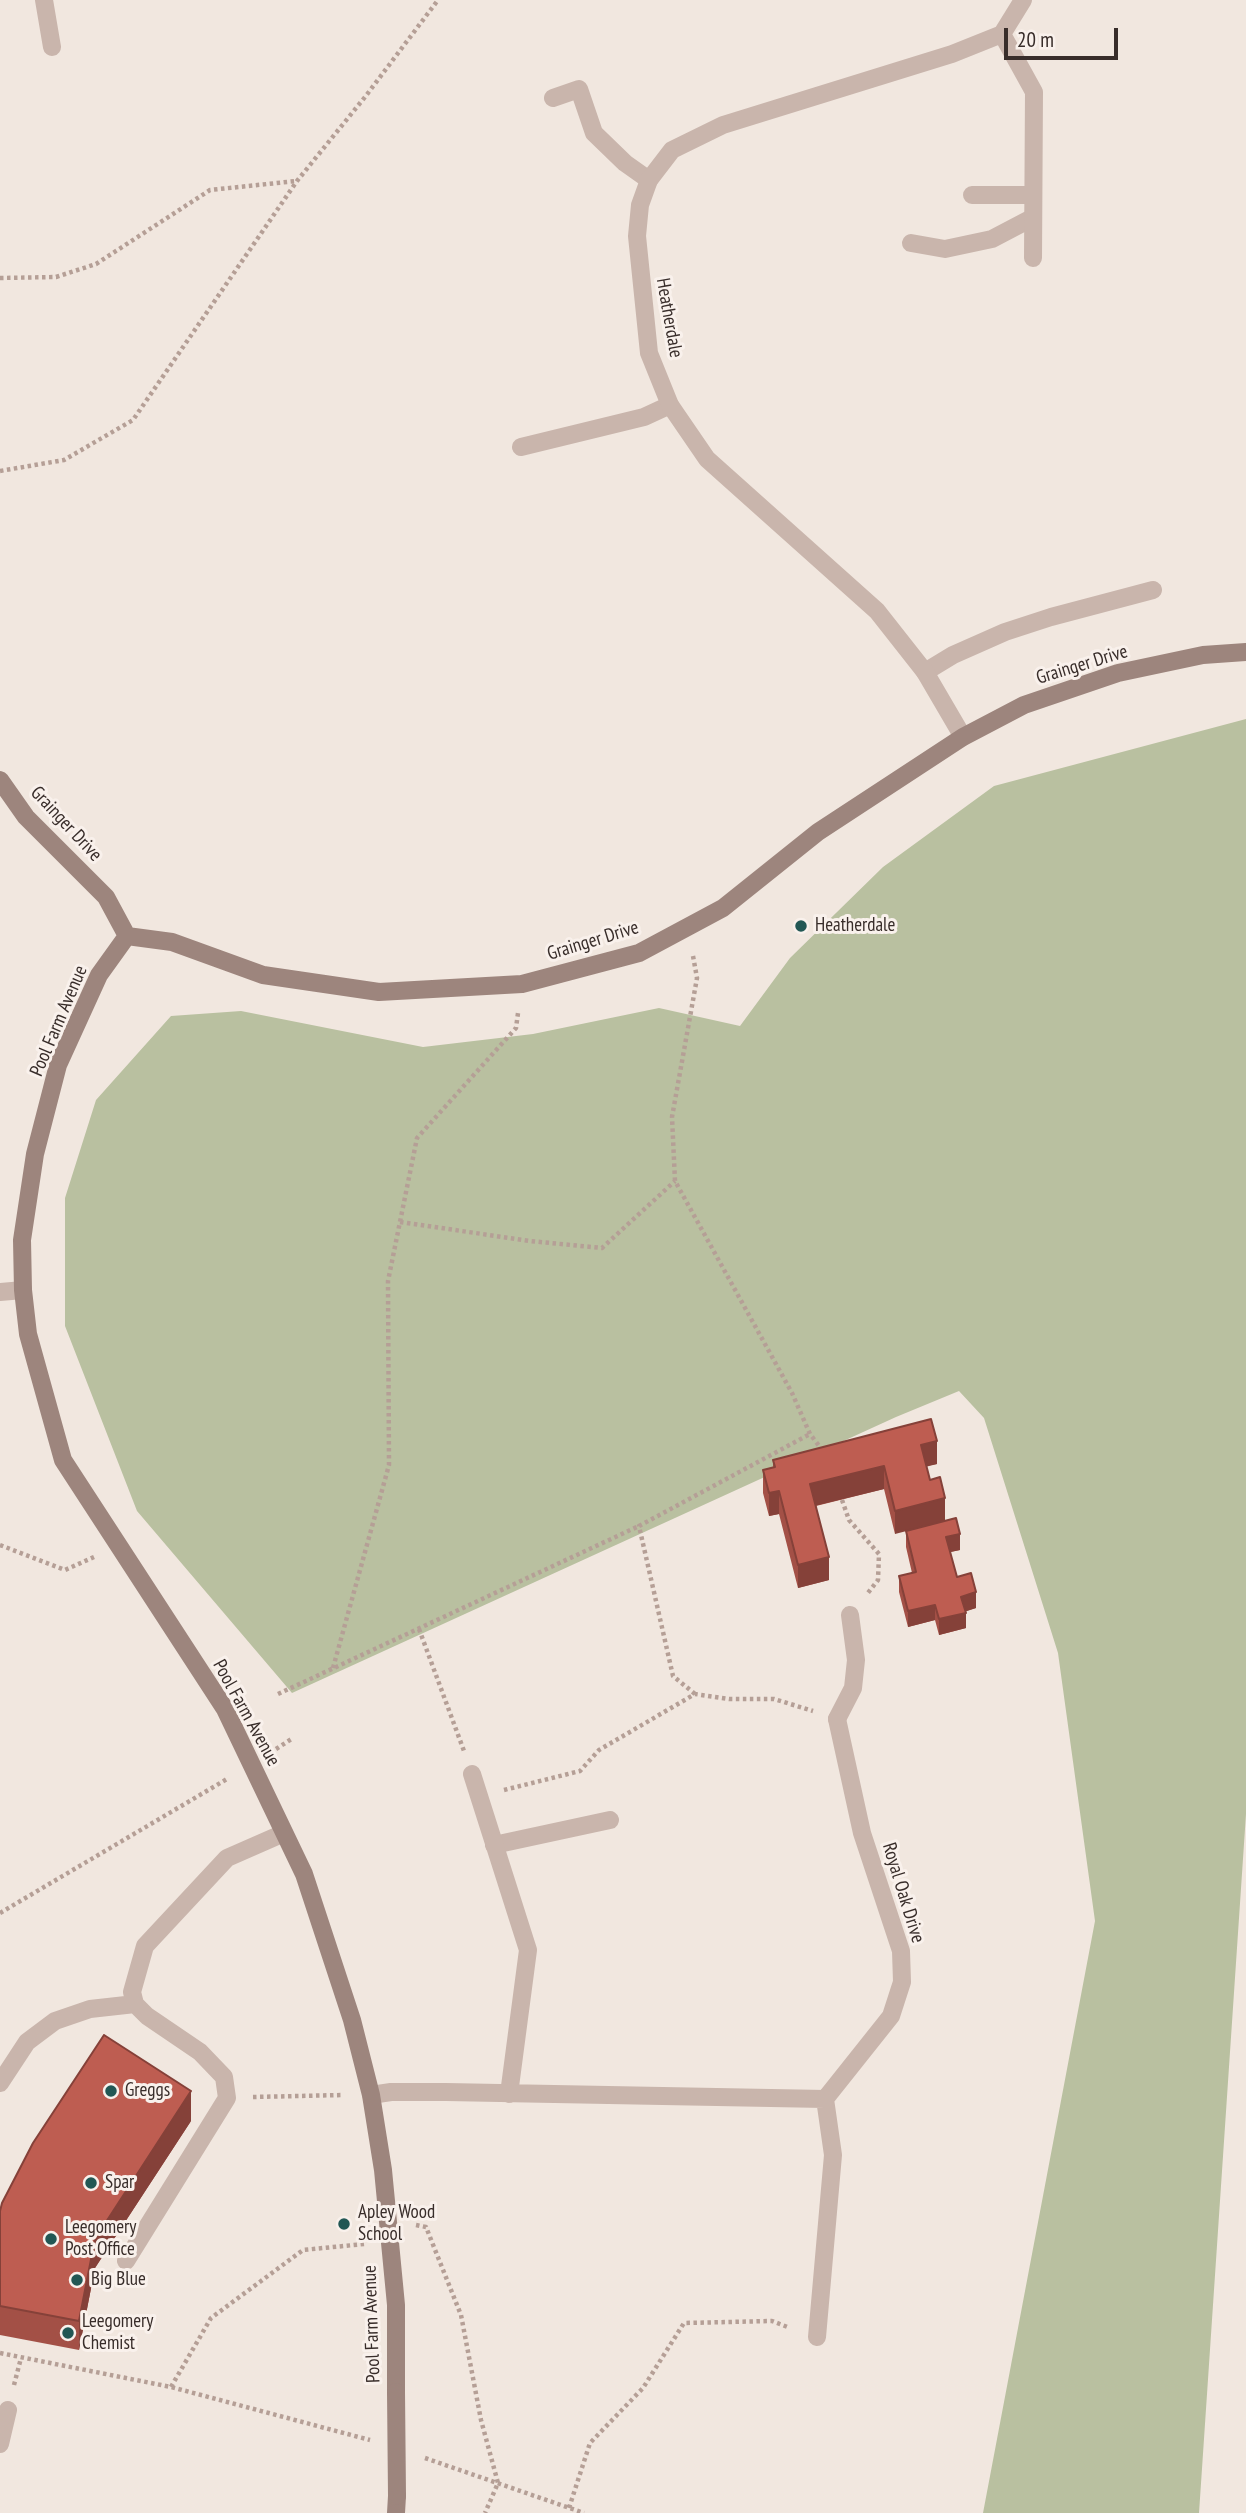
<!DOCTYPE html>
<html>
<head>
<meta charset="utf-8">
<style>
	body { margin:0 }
	#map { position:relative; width:1246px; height:2513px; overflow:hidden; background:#f1e7df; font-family:"PT Sans Narrow",sans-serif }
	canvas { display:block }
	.scale { position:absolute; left:1004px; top:28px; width:114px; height:32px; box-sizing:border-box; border:4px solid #382d2a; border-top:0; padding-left:9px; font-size:21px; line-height:24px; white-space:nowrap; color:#382d2a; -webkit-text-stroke:5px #f9f1ec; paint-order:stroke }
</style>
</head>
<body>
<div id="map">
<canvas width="1246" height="2513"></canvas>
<div class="scale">20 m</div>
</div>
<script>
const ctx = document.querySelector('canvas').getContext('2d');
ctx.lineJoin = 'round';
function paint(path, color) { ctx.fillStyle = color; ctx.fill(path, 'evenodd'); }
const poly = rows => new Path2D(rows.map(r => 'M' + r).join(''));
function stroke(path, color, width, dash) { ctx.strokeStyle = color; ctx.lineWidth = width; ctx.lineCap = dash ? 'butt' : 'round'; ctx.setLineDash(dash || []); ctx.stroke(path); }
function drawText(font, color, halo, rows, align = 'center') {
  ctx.font = font + ' "PT Sans Narrow",sans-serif'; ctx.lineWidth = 6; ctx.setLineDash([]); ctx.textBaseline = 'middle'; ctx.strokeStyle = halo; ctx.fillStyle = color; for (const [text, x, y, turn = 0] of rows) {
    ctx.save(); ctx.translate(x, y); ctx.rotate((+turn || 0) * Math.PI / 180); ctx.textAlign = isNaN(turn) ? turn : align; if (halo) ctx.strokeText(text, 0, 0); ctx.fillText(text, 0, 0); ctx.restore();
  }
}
const green = poly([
	[1246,719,1246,1814,1199,2513,983,2513,1095,1921,1058,1653,984,1418,959,1391,896,1417,292,1693,137,1511,65,1326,65,1198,96,1100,171,1016,241,1011,423,1047,533,1034,659,1008,740,1026,790,958,883,867,994,786]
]);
const path = poly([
	[0,278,56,277,96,264,210,190,296,181],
	[0,471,64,460,133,420,297,181,365,97,438,0],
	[693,956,697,978,672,1117,675,1181,792,1393,810,1434,823,1451],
	[400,1222,530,1241,602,1248,675,1181],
	[842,1500,849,1520,879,1554,878,1580,867,1594],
	[0,1545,65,1570,94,1557],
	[419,1629,464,1751],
	[333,1668,389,1465,388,1281,417,1138,516,1028,518,1013],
	[278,1694,639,1526],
	[695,1694,673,1676,639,1526,810,1434],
	[276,1749,293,1738],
	[504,1790,580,1771,599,1750,695,1694,729,1699,774,1699,813,1711],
	[0,1913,227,1779],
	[253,2097,343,2095],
	[416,2225,426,2227,461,2315,481,2420,498,2483,485,2513],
	[0,2353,171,2387,370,2440],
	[14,2385,21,2358],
	[171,2387,211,2318,303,2250,364,2244],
	[425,2458,584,2513],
	[569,2508,590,2443,643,2388,684,2323,772,2321,790,2328]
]);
const lane = poly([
	[44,0,52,47],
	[553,98,579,89,594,133,625,163,649,180],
	[911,243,945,249,992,239,1032,218],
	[521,447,644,417,670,405],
	[925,672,953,655,1005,632,1051,617,1153,590],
	[837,1719,853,1688,856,1660,850,1615],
	[494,1845,610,1820],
	[0,2083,27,2042,55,2021,90,2009,135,2004],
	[126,2261,227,2098,224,2077,200,2052,147,2016,135,2004,132,1992,145,1946,227,1858,284,1833],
	[0,2444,8,2410]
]);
const street = poly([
	[1002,34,1034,92,1033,258],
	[972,195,1031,195],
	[963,737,925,672,877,611,707,459,670,405,649,353,637,236,640,205,649,180,672,150,723,125,952,54,1002,34,1023,0],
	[0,1292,23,1290],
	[472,1774,528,1950,509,2094],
	[371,2095,391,2092,446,2092,825,2099,891,2016,902,1982,901,1951,862,1833,837,1719],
	[817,2337,833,2155,825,2099]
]);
const secondary = poly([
	[0,780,26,817,106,897,127,936,172,942,263,975,379,992,522,984,639,953,723,908,818,832,963,737,1024,705,1118,673,1203,655,1246,652],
	[127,936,99,975,58,1065,35,1154,22,1240,23,1290,28,1334,63,1460,225,1709,304,1874,352,2020,371,2095,383,2170,396,2305,396,2392],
	[396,2513,397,2496]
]);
const secondaryBridge = poly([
	[396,2392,397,2496]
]);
const wall = poly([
	[773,1460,937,1464,926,1466,895,1534,884,1489,816,1506,829,1580,798,1588,779,1514,769,1516,763,1493,763,1470,773,1468],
	[906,1531,960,1550,950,1552,957,1577,976,1608,966,1611,966,1628,939,1635,935,1620,908,1627,899,1592,899,1576,912,1573,906,1547],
	[191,2121,95,2268,79,2350,0,2335,0,2211]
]);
const shadedWall = poly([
	[937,1441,937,1464,921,1468,921,1445],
	[884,1466,884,1489,810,1507,810,1484],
	[779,1491,779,1514,769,1516,769,1493],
	[945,1498,945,1521,895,1534,895,1511],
	[960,1534,960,1550,946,1553,946,1537],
	[829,1557,829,1580,798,1588,798,1565],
	[976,1592,976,1608,961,1613,961,1597],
	[935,1605,935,1620,908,1627,908,1611],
	[966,1613,966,1628,939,1635,939,1619],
	[191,2091,191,2121,95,2268,79,2350,79,2321,95,2239]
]);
const building = poly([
	[931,1419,937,1441,921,1445,930,1480,940,1477,945,1498,895,1511,884,1466,810,1484,829,1557,798,1565,779,1491,769,1493,763,1470,775,1467,773,1460,931,1419],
	[956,1518,960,1534,946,1537,957,1577,971,1573,976,1592,961,1597,966,1613,939,1619,935,1605,908,1611,899,1576,916,1572,906,1531,956,1518],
	[104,2035,191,2091,95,2239,79,2321,0,2306,0,2211,2,2203,33,2143,104,2035]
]);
const markers = [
	[801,926,7,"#225754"],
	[111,2091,7,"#225754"],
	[91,2183,7,"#225754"],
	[344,2224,7,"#225754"],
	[51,2239,7,"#225754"],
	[77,2280,7,"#225754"],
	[68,2333,7,"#225754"]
];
const streetNames = [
	["Heatherdale",669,318,80],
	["Grainger Drive",1082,665,-17],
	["Grainger Drive",66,824,47],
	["Grainger Drive",593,941,-17],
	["Pool Farm Avenue",59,1021,-67],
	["Pool Farm Avenue",246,1713,61],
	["Royal Oak Drive",903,1893,73],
	["Pool Farm Avenue",372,2324,-92]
];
const poiNames = [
	["Heatherdale",815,926],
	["Greggs",125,2091],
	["Spar",105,2183],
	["Apley Wood",358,2213],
	["School",358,2235],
	["Leegomery",65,2228],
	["Post Office",65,2250],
	["Big Blue",91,2280],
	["Leegomery",82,2322],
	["Chemist",82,2344]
];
paint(green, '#b9c0a0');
stroke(path, '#b59f96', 4.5, [3.5, 3.5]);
stroke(lane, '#c9b5ac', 18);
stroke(street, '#c9b5ac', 18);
stroke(secondary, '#9d857d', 18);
stroke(secondaryBridge, '#9d857d', 18);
paint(wall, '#a35046');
paint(shadedWall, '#854139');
paint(building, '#be5d51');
stroke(building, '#854139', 2);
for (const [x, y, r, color] of markers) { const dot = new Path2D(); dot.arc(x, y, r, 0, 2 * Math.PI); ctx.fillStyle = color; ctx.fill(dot); stroke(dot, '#f9f1ec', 2.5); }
drawText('19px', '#382d2a', '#f9f1ec', streetNames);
drawText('19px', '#382d2a', '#f9f1ec', poiNames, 'left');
</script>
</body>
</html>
